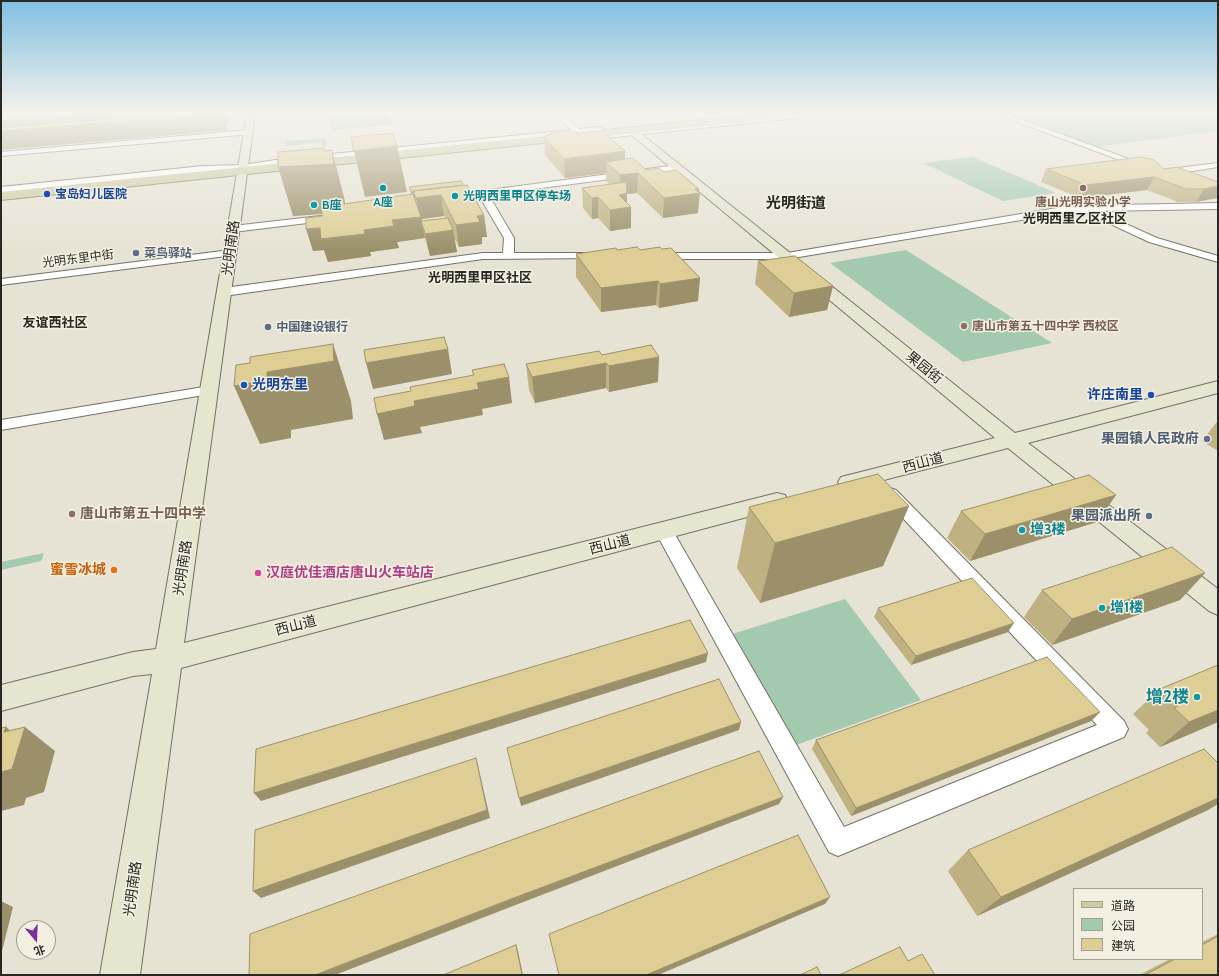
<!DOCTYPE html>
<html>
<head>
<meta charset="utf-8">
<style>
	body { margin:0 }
	#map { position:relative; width:1219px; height:976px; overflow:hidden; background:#e7e3d4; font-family:Cabin,"Noto Sans SC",sans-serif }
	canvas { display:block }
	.frame { position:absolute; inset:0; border:2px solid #2a2823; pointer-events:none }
	.legend { position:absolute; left:1073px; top:888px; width:130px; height:72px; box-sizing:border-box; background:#f4f0e1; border:1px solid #a3a095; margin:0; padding:5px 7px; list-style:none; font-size:12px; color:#2a2823 }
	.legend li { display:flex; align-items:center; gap:8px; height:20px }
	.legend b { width:20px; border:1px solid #a3a095 }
	.north { position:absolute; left:16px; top:920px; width:40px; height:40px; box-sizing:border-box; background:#f4f0e1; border:1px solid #a3a095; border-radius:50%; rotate:161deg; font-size:11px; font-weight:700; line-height:16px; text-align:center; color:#2a2823 }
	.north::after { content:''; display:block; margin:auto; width:14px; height:18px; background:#7d2c9c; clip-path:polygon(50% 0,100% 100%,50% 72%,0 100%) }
</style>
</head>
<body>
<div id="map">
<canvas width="1219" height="976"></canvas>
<div class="frame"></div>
<ul class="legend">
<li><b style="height:5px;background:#cdcba2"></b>道路</li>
<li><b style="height:11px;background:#a3c9af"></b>公园</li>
<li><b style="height:11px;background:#dece96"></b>建筑</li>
</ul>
<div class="north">北</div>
</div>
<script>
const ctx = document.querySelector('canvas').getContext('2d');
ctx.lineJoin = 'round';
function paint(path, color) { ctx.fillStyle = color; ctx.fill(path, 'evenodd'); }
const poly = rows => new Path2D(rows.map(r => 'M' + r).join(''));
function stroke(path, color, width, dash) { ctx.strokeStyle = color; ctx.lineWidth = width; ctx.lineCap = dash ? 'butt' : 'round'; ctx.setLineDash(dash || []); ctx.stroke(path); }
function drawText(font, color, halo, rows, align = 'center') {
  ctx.font = font + ' Cabin,"Noto Sans SC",sans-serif'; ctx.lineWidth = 3; ctx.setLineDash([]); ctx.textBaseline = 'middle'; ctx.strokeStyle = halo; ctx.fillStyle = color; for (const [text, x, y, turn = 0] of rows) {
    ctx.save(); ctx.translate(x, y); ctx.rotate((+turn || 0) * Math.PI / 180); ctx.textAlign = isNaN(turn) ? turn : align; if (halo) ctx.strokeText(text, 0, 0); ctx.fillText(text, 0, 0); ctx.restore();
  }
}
const green = poly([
	[329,114,387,114,386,117,389,117,392,125,332,130],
	[1002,114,1211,114,1218,115,1218,131,1095,147],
	[323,138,326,138,327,146,322,147,321,143,285,146,285,141],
	[972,157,973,157,1056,193,1003,201,923,163],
	[906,250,1052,343,963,362,830,263],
	[44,553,41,561,1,570,1,562],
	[845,599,921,700,793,746,729,635]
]);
const street = poly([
	[556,114,563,114,579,129,599,127,603,129,599,131,282,163,243,171,203,172,1,193,1,187,203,166,243,165,282,159,571,130,556,114],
	[674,114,682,114,690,120,684,121,674,114],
	[796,114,821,114,818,116,586,140,582,138,586,136,796,114],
	[996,114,1006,114,1148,166,1147,168,1141,168,996,114],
	[249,130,253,132,252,134,1,156,1,152,249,130],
	[1218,163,1218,167,1162,176,1158,173,1162,170,1218,163],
	[677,165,680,166,680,170,495,194,491,199,514,238,514,253,598,253,603,256,602,258,483,259,224,296,218,292,224,288,483,253,503,253,504,238,481,199,489,190,677,165],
	[1218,203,1218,209,1097,211,1157,238,1218,256,1218,262,1149,242,1085,212,1069,212,787,259,656,259,651,256,656,253,787,253,1069,206,1218,203],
	[329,215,334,218,332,220,233,232,228,229,233,226,329,215],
	[230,250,235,253,234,255,1,285,1,279,230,250],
	[210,386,215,387,217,390,215,393,1,430,1,420,210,386],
	[890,488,896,490,1124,721,1128,729,1124,737,838,856,829,852,655,531,658,526,664,524,670,526,844,827,1097,725,884,498,881,494,884,490,890,488]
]);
const secondary = poly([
	[247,114,255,114,184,643,777,493,785,495,788,501,785,507,777,509,181,668,140,975,100,975,152,674,133,676,1,711,1,685,133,652,156,649,247,114],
	[631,127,634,128,1015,433,1218,381,1218,393,1028,443,1218,589,1218,615,1209,611,1008,448,849,489,841,487,838,482,841,477,995,438,628,132,626,130,631,127]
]);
const primary = poly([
	[761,114,793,114,789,117,1,200,1,192,761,114]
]);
const wall = poly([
	[544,137,625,151,625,159,646,170,664,172,698,192,698,213,663,218,637,193,627,194,627,203,631,207,631,228,610,231,598,218,592,219,583,208,582,188,609,184,606,181,606,173,565,178,545,155],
	[332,150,345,204,411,194,409,187,463,185,484,215,487,237,482,237,482,244,459,247,454,237,457,252,430,256,425,238,397,242,399,248,370,252,371,256,328,262,324,250,313,251,322,216,322,214,293,216,324,151],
	[444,216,445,218,422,221,422,219],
	[1046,169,1164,169,1218,182,1196,202,1178,202,1147,190,1080,198,1041,182],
	[617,250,640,250,698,301,659,308,656,305,601,312,576,277,576,254],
	[758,261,833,286,827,310,789,317,755,284],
	[602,355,658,382,609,392,606,388,535,403,529,390,526,364],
	[1218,422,1218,451,1202,441,1216,423],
	[1116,495,1097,522,970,561,947,538,961,511],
	[909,506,883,566,760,603,737,568,749,507],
	[1205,573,1180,600,1052,645,1024,617,1042,590],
	[878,608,1008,632,911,665,874,617],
	[1160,689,1218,722,1160,747,1146,733,1149,730,1133,714],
	[1100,712,1091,721,851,816,812,749,816,740],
	[1208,810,977,916,948,871,968,850],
	[1218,934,1218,975,1139,975,1170,959,1202,959,1202,942]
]);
const shadedWall = poly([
	[28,114,230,114,226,130,220,131,1,150,1,121,27,115],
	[397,146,407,192,365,197,354,151],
	[324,148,328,164,332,150,344,197,347,212,293,216,278,167],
	[625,151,625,170,606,162,606,173,565,178,564,159],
	[638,173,637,193,627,194,627,208,631,207,631,228,610,231,610,210,619,195,620,194,620,175],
	[1154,177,1147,190,1080,198,1086,185],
	[1218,186,1218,198,1196,202,1204,189],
	[695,189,699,189,698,193,700,193,698,213,663,218,664,198],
	[441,195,444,216,422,219,423,227,421,221,425,238,397,242,399,248,370,252,371,256,328,262,324,250,313,251,306,229,320,228,364,230,392,220,420,217,416,198],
	[598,197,598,218,592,219,592,198],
	[484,215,487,237,482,237,482,244,459,247,456,225,477,216],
	[453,230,457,252,430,256,425,234],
	[700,278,698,301,659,308,660,284],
	[658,281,656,305,601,312,601,288],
	[833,286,827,310,789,317,794,293],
	[333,344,351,401,353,419,291,430,291,438,260,444,234,386],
	[448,349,452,374,373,389,366,363],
	[659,357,658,382,609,392,609,366],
	[606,363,606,388,535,403,532,377],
	[509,377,512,403,482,409,483,415,420,427,422,433,384,440,377,414,414,401,477,383],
	[1116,495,1097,522,970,561,985,534],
	[909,506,883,566,760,603,775,543],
	[1205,573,1180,600,1052,645,1072,619],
	[1014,623,1008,632,911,665,916,656],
	[708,653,706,662,261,801,254,793],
	[1218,710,1218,722,1160,747,1189,722],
	[1100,712,1091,721,851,816,856,808],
	[741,722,739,730,521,806,519,798],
	[6,727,21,740,25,727,55,751,44,792,26,798,24,805,1,811,1,772,4,732],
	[476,758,478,766,490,818,261,898,253,891],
	[783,797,779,804,513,906,335,975,315,975,511,899],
	[1218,798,1218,804,1208,810,977,916,1001,897],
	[830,897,825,904,658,975,646,975],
	[1,901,13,907,2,951,1,951],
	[516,945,518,951,523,975,522,975]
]);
const building = poly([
	[1,114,28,114,27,115,29,116,56,114,91,114,1,121,1,114],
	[176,114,210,114,1,131,1,128,176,114],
	[557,131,572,131,578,133,602,131,625,151,564,159,544,137,557,131],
	[393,133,397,146,354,151,351,137,393,133],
	[324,148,324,151,332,150,334,164,278,167,278,152,324,148],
	[1141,157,1154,160,1164,169,1177,167,1218,182,1218,186,1204,189,1186,189,1154,177,1086,185,1046,169,1141,157],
	[633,158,646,170,659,168,664,172,676,170,699,189,695,189,700,193,664,198,638,173,620,175,606,162,633,158],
	[461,181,463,185,413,191,413,193,412,193,409,187,461,181],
	[626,182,627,193,619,195,631,207,610,210,598,197,592,198,582,188,626,182],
	[467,185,484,215,477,216,480,222,456,225,441,195,416,198,413,191,467,185],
	[413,194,421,217,392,220,394,226,364,230,365,234,321,239,320,228,306,229,306,218,322,216,321,201,343,199,344,204,413,194],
	[448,218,453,230,425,234,421,221,448,218],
	[637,247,640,250,660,247,662,249,671,248,700,278,660,284,658,281,601,288,576,254,616,248,617,250,637,247],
	[795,256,833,286,794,293,758,261,795,256],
	[444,337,448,349,366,363,364,350,444,337],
	[333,344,334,361,267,372,267,380,234,386,236,365,250,363,250,357,333,344],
	[651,345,659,357,609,366,606,363,532,377,526,364,599,351,602,355,651,345],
	[504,364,509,377,477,383,479,389,414,401,415,406,377,414,374,398,411,391,410,387,474,375,472,370,504,364],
	[878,474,909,506,775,543,749,507,878,474],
	[1089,475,1116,495,985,534,961,511,1089,475],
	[1172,547,1205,573,1072,619,1042,590,1172,547],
	[972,578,1014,623,916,656,878,608,972,578],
	[690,620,708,653,254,793,256,749,690,620],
	[1047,657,1100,712,856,808,816,740,1047,657],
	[1218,665,1218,710,1189,722,1174,708,1178,706,1160,689,1218,665],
	[719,679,741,722,519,798,507,748,719,679],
	[6,727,4,732,25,727,12,769,1,772,1,728,6,727],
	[1204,749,1218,763,1218,798,1001,897,968,850,1204,749],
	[759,751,783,797,511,899,315,975,249,975,250,934,759,751],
	[476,758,487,810,253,891,255,830,476,758],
	[798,835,830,897,646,975,559,975,549,934,798,835],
	[1218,936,1218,975,1145,975,1175,959,1202,959,1202,945,1218,936],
	[516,945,522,975,443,975,516,945],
	[900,947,908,961,922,954,935,975,839,975,900,947],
	[817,967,821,975,800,975,817,967]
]);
const markers = [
	[383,188,4,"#0f9aa8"],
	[1083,188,4,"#8d6e63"],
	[47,194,4,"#1a4fb4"],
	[455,196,4,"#0f9aa8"],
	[314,205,4,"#0f9aa8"],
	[136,253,4,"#5c6f8a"],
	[964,326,4,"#8d6e63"],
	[268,327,4,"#5c6f8a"],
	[244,385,4,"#1a4fb4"],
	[1151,395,4,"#1a4fb4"],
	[1207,439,4,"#5c6f8a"],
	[72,514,4,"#8d6e63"],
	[1149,516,4,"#5c6f8a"],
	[1022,530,4,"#0f9aa8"],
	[114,570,4,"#e8710a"],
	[258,573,4,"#d1479c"],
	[1102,608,4,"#0f9aa8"],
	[1197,697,4,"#0f9aa8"]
];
const farTransitnames = [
	["宝岛妇儿医院",55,194]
];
const farCulturenames = [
	["光明西里甲区停车场",463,196],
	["A座",383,202,"center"],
	["B座",322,205]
];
const farEducationnames = [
	["唐山光明实验小学",1083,202],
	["唐山市第五十四中学 西校区",972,326,"left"]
];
const farServicenames = [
	["菜鸟驿站",144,253],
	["中国建设银行",276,327]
];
const farStreetnames = [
	["光明东里中街",78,259,-7]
];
const farQuarternames = [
	["光明西里乙区社区",1075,219],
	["光明西里甲区社区",480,278],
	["友谊西社区",55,323]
];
const streetNames = [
	["光明南路",231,248,-82],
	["果园街",924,368,39],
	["西山道",923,463,-15],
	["西山道",610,545,-14],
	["光明南路",183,568,-81],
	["西山道",296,626,-14],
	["光明南路",133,889,-82]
];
const transitNames = [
	["光明东里",252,385],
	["许庄南里",1143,395,"right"]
];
const serviceNames = [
	["果园镇人民政府",1199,439],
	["果园派出所",1141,516]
];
const educationNames = [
	["唐山市第五十四中学",80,514]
];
const cultureNames = [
	["增3楼",1030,530],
	["增1楼",1110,608]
];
const foodNames = [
	["蜜雪冰城",106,570]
];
const hotelNames = [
	["汉庭优佳酒店唐山火车站店",266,573]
];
const farDistrictnames = [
	["光明街道",796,204]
];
const nearCulturenames = [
	["增2楼",1189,697]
];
paint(green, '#a3c9af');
stroke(street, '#757164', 2);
stroke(secondary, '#757164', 2);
stroke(primary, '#7e7c4d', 2);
paint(street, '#fff');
paint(secondary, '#e6e5d0');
paint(primary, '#cdcba2');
paint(wall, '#bfb181');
paint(shadedWall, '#9b9069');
paint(building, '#dece96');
stroke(building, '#9b9069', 1);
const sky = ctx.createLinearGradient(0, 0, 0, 251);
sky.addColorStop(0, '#80bfe2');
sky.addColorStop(0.45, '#f4f2ec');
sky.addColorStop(1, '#f4f2ec00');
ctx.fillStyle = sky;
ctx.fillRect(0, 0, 1219, 251);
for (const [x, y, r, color] of markers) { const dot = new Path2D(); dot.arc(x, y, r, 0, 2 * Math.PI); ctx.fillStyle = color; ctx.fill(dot); stroke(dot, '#f4f0e1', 1.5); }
drawText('bold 12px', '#164399', '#f4f0e1', farTransitnames, 'left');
drawText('bold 12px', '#0d838f', '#f4f0e1', farCulturenames, 'left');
drawText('bold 12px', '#785e54', '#f4f0e1', farEducationnames);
drawText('bold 12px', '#4e5e75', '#f4f0e1', farServicenames, 'left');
drawText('12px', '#2a2823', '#f4f0e1', farStreetnames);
drawText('bold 13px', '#2a2823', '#f4f0e1', farQuarternames);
drawText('14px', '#2a2823', '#f4f0e1', streetNames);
drawText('bold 14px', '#164399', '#f4f0e1', transitNames, 'left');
drawText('bold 14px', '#4e5e75', '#f4f0e1', serviceNames, 'right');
drawText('bold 14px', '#785e54', '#f4f0e1', educationNames, 'left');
drawText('bold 14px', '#0d838f', '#f4f0e1', cultureNames, 'left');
drawText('bold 14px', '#c56008', '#f4f0e1', foodNames, 'right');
drawText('bold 14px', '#b23c85', '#f4f0e1', hotelNames, 'left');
drawText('bold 15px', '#2a2823', '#f4f0e1', farDistrictnames);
drawText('bold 17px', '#0d838f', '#f4f0e1', nearCulturenames, 'right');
</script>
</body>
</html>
